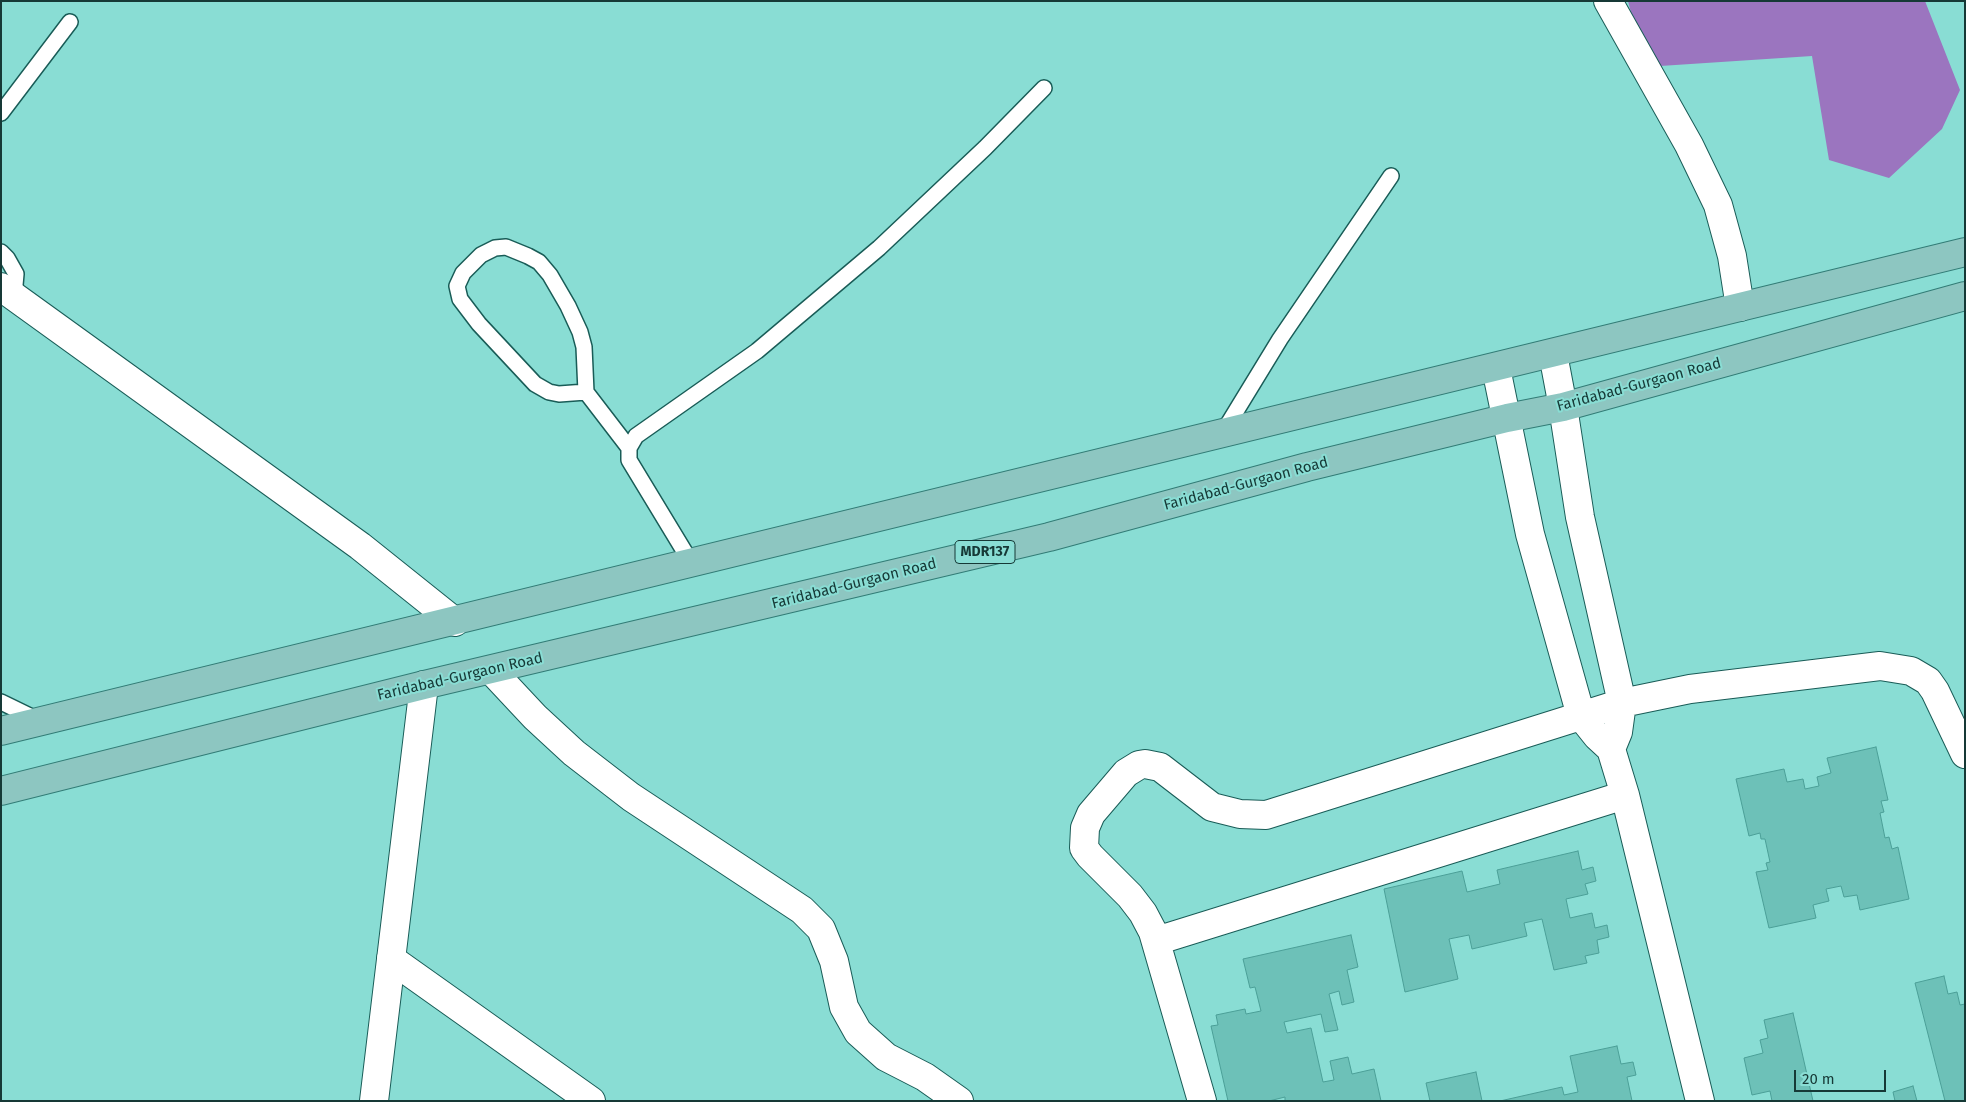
<!DOCTYPE html>
<html>
<head>
<meta charset="utf-8">
<style>
	body { margin:0 }
	#map { position:relative; width:1966px; height:1102px; overflow:hidden; background:#89ddd4; font-family:"Fira Sans",sans-serif }
	canvas { display:block }
	.frame { position:absolute; inset:0; border:2px solid #163936; pointer-events:none }
	.scale { position:absolute; left:1794px; top:1070px; width:92px; height:22px; box-sizing:border-box; border:2px solid #163936; border-top:0; padding-left:6px; font-size:15px; line-height:18px; white-space:nowrap; color:#163936; -webkit-text-stroke:4px #89ddd4; paint-order:stroke }
</style>
</head>
<body>
<div id="map">
<canvas width="1966" height="1102"></canvas>
<div class="frame"></div>
<div class="scale">20 m</div>
</div>
<script>
const ctx = document.querySelector('canvas').getContext('2d');
ctx.lineJoin = 'round';
function paint(path, color) { ctx.fillStyle = color; ctx.fill(path, 'evenodd'); }
const poly = rows => new Path2D(rows.map(r => 'M' + r).join(''));
function stroke(path, color, width, dash) { ctx.strokeStyle = color; ctx.lineWidth = width; ctx.lineCap = dash ? 'butt' : 'round'; ctx.setLineDash(dash || []); ctx.stroke(path); }
function drawText(font, color, halo, rows, align = 'center') {
  ctx.font = font + ' "Fira Sans",sans-serif'; ctx.lineWidth = 4; ctx.setLineDash([]); ctx.textBaseline = 'middle'; ctx.strokeStyle = halo; ctx.fillStyle = color; for (const [text, x, y, turn = 0] of rows) {
    ctx.save(); ctx.translate(x, y); ctx.rotate((+turn || 0) * Math.PI / 180); ctx.textAlign = isNaN(turn) ? turn : align; if (halo) ctx.strokeText(text, 0, 0); ctx.fillText(text, 0, 0); ctx.restore();
  }
}
const water = poly([
	[1628,1,1925,1,1960,90,1942,129,1889,178,1829,160,1812,56,1645,67]
]);
const building = poly([
	[1876,747,1888,800,1881,801,1884,812,1880,813,1885,838,1889,837,1892,849,1898,847,1909,899,1860,910,1857,895,1844,897,1841,886,1826,889,1829,901,1813,905,1816,918,1769,928,1756,872,1768,870,1766,863,1770,862,1765,839,1761,839,1760,833,1749,836,1736,779,1784,769,1787,782,1803,779,1805,789,1819,786,1817,777,1831,773,1827,758,1876,747],
	[1578,851,1582,870,1593,867,1596,881,1585,884,1588,894,1566,899,1570,918,1592,913,1595,928,1607,925,1609,937,1597,940,1599,953,1585,956,1587,963,1554,970,1542,919,1524,923,1527,936,1472,949,1469,935,1449,939,1458,979,1405,992,1384,889,1462,871,1467,892,1500,884,1497,870,1578,851],
	[1351,935,1358,967,1347,970,1354,1002,1342,1005,1339,991,1329,994,1338,1030,1325,1032,1321,1014,1284,1022,1287,1033,1311,1028,1323,1082,1334,1080,1330,1061,1348,1057,1352,1074,1374,1069,1381,1101,1285,1101,1285,1097,1269,1101,1228,1101,1211,1026,1218,1025,1216,1015,1245,1009,1246,1014,1261,1011,1255,987,1250,988,1243,959,1351,935],
	[1944,976,1948,994,1957,992,1960,1005,1965,1004,1965,1101,1945,1101,1915,983,1944,976],
	[1793,1013,1813,1101,1772,1101,1770,1091,1752,1095,1744,1058,1763,1053,1760,1040,1768,1038,1764,1020,1793,1013],
	[1617,1046,1621,1064,1633,1062,1636,1075,1627,1077,1632,1101,1500,1101,1562,1087,1564,1095,1578,1092,1570,1056,1617,1046],
	[1476,1072,1482,1101,1430,1101,1426,1083,1476,1072],
	[1913,1086,1917,1101,1895,1101,1893,1092,1913,1086]
]);
const service = poly([
	[1,113,70,22],
	[1,252,7,258,16,274,14,296],
	[586,392,559,394,549,392,535,384,479,324,460,299,457,286,463,273,481,255,495,248,506,247,528,256,539,262,550,275,568,306,580,332,584,347,586,392,629,448],
	[1222,434,1280,339,1391,176],
	[692,564,629,460,629,448,636,436,757,351,879,248,985,148,1044,88],
	[1,702,40,721]
]);
const minor = poly([
	[1608,1,1689,145,1718,205,1732,256,1740,307],
	[1,287,360,546,455,622],
	[1553,354,1563,407,1580,517,1622,703,1618,732,1611,749],
	[1496,368,1530,534,1581,716,1597,736,1611,749,1625,795,1700,1101],
	[491,670,535,717,574,753,631,797,802,910,821,929,834,961,844,1007,858,1032,886,1057,925,1077,959,1101],
	[1156,941,1625,795],
	[391,959,591,1101],
	[1202,1101,1153,932,1143,913,1130,896,1090,856,1084,848,1085,828,1091,814,1126,773,1139,765,1145,764,1160,767,1212,807,1240,814,1266,815,1622,703,1690,689,1880,666,1911,671,1928,681,1935,691,1965,754]
]);
const tertiary = poly([
	[374,1101,424,685]
]);
const primary = poly([
	[1,731,1965,252],
	[1,791,424,685,1049,537,1307,467,1507,418,1563,407,1965,296]
]);
const shields = [
	[985,552,60]
];
const shieldNames = [
	["MDR137",985,552]
];
const streetNames = [
	["Faridabad-Gurgaon Road",1639,385,-15],
	["Faridabad-Gurgaon Road",1246,484,-15],
	["Faridabad-Gurgaon Road",854,584,-14],
	["Faridabad-Gurgaon Road",460,677,-13]
];
paint(water, '#9b75bf');
paint(building, '#6dc1b8');
stroke(building, '#4b9f97', 1);
stroke(service, '#195c57', 18);
stroke(minor, '#195c57', 30);
stroke(tertiary, '#195c57', 30);
stroke(primary, '#327c76', 30);
stroke(service, '#fff', 15);
stroke(minor, '#fff', 28);
stroke(tertiary, '#fff', 28);
stroke(primary, '#8dc6c1', 28);
for (const [x, y, w] of shields) { const box = new Path2D(); box.roundRect(x - w / 2, y - 11.5, w, 23, 4); ctx.fillStyle = '#89ddd4'; ctx.fill(box); stroke(box, '#163936', 1); }
drawText('bold 14px', '#163936', null, shieldNames);
drawText('15px', '#163936', '#89ddd4', streetNames);
</script>
</body>
</html>
